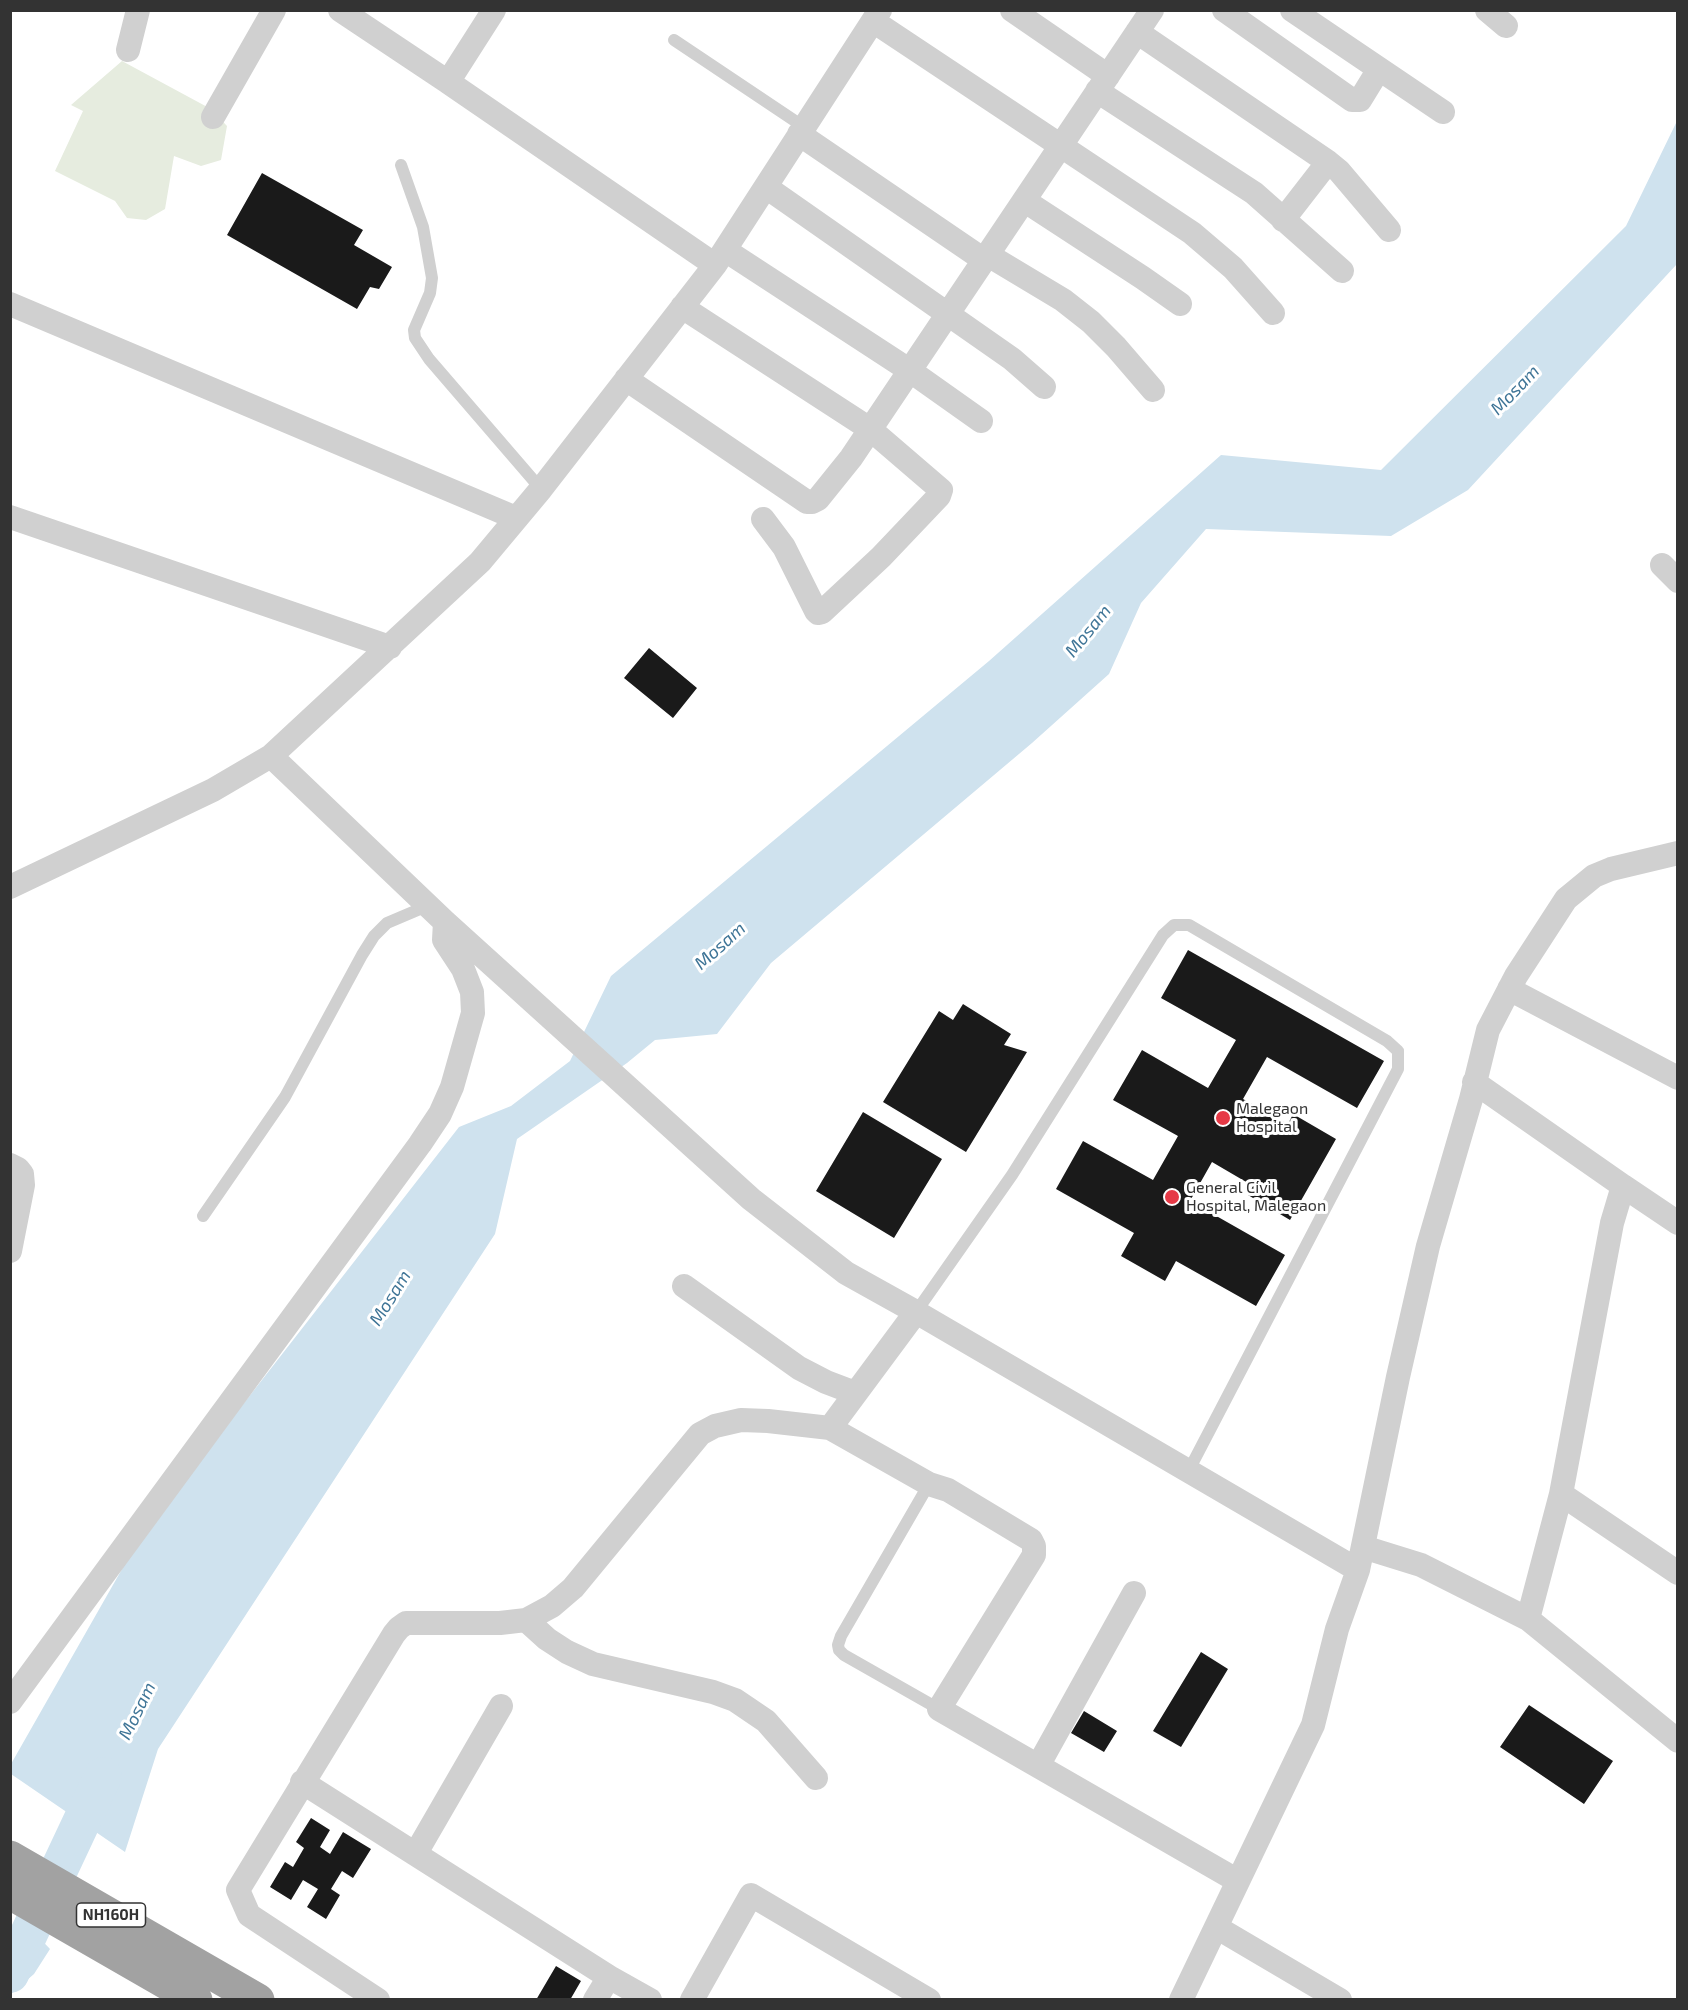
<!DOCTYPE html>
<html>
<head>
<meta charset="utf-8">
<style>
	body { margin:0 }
	#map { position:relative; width:1688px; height:2010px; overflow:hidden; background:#fff; font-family:"Exo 2",sans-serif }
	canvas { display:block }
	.frame { position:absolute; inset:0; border:12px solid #333; pointer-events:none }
</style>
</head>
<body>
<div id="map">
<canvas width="1688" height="2010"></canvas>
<div class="frame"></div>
</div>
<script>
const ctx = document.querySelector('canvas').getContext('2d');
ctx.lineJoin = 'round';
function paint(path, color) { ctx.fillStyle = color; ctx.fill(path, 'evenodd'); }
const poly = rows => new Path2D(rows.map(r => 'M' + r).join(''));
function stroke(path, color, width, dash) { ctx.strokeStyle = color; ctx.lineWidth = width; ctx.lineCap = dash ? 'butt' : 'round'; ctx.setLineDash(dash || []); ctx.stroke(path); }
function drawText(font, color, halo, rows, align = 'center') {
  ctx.font = font + ' "Exo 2",sans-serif'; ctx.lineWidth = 6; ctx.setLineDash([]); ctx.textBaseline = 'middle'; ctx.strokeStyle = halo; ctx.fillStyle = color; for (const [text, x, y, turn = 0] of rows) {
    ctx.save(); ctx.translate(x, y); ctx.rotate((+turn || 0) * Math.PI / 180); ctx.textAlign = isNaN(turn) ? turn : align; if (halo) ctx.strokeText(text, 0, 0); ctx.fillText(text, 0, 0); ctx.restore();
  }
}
const green = poly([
	[122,61,211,109,227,126,221,160,201,166,174,156,165,209,146,220,127,218,115,201,55,171,83,111,71,105]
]);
const water = poly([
	[1677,121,1677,264,1468,490,1391,536,1206,529,1141,603,1109,674,1032,743,771,963,717,1034,655,1040,627,1063,517,1139,495,1234,158,1749,125,1852,11,1774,11,1764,142,1534,459,1127,511,1106,570,1061,611,976,989,661,1221,455,1381,470,1626,226],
	[30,1928,50,1949,34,1974,11,1994,11,1948]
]);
const river = poly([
	[10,1974,103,1776]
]);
const building = poly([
	[262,173,363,230,354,245,392,267,379,289,370,287,357,309,227,235],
	[649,648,697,688,673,718,624,678],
	[1188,950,1384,1061,1357,1108,1267,1057,1243,1099,1288,1124,1293,1114,1336,1139,1290,1220,1248,1195,1253,1186,1212,1162,1190,1201,1285,1255,1256,1306,1176,1261,1165,1281,1121,1256,1134,1233,1056,1189,1083,1141,1153,1180,1178,1136,1113,1100,1142,1050,1208,1088,1236,1040,1161,998],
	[963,1004,1011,1034,1004,1045,1027,1052,966,1152,883,1102,939,1011,953,1020],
	[863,1112,942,1159,894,1238,816,1191],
	[1201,1652,1228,1669,1181,1747,1153,1731],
	[1529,1705,1613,1761,1584,1804,1500,1747],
	[1084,1711,1117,1731,1104,1752,1071,1733],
	[311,1818,330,1830,320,1847,330,1854,343,1832,371,1849,353,1878,342,1871,331,1889,340,1895,326,1919,307,1907,318,1889,303,1880,291,1900,270,1887,285,1862,293,1867,304,1848,296,1842],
	[556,1966,581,1981,570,2000,536,2000]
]);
const service = poly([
	[674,40,804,127],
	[401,165,423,227,432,278,430,293,414,330,415,338,429,359,541,489],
	[203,1216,285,1097,362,955,374,936,387,923,427,906],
	[916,1312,1012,1175,1163,935,1174,925,1189,925,1387,1041,1398,1051,1398,1069,1188,1472],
	[929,1484,841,1636,838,1645,839,1650,844,1655,939,1709]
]);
const minor = poly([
	[340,10,448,82],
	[494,10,448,82,715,265],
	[1012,10,1108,76],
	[1224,10,1352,100,1360,100,1379,69],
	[1292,10,1443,112],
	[1487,10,1506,26],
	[873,21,1192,233,1233,268,1273,313],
	[1137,32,1328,162,1339,171,1389,230],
	[128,50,138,10],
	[1097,91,1254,193,1342,271],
	[213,117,274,10],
	[799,134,984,260],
	[766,187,1012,359,1044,387],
	[1025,201,1143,278,1180,304],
	[1283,220,1328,162],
	[725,250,909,370,981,421],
	[988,255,1063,300,1091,322,1116,347,1153,390],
	[10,304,516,518],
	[682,307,870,429,941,490,939,496,881,557,822,612,818,613,816,611,784,547,763,519],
	[626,379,807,502,812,502,818,499,851,458,1152,10],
	[10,517,390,647],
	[1662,565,1678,581],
	[271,756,480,562,541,489,715,265,880,10],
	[10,887,213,790,271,756,445,922,751,1199,846,1273,916,1312],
	[1509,989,1678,1078],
	[1474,1082,1623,1186],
	[10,1165,18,1169,22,1174,23,1185,10,1251],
	[684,1286,799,1368,826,1382,855,1393],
	[830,1428,929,1484,948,1490,1031,1540,1034,1546,1034,1555,939,1709,1238,1881],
	[1561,1494,1612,1223,1623,1186,1678,1223],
	[1363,1547,1421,1565,1528,1619,1678,1741],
	[1358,1570,1398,1377,1428,1246,1471,1099,1488,1030,1516,976,1566,899,1594,876,1611,869,1678,853],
	[1528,1619,1561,1494,1678,1573],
	[526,1620,547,1639,567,1652,593,1664,713,1692,735,1700,766,1721,816,1778],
	[10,1702,420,1144,440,1114,452,1087,473,1013,472,992,463,969,444,940,445,922],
	[1038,1766,1134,1593],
	[302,1782,609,1977],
	[416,1853,501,1706],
	[1216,1927,1340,2000],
	[378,2000,249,1915,238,1890,394,1634,399,1628,406,1623,500,1623,526,1620,552,1606,573,1588,700,1434,715,1426,741,1420,768,1421,830,1428,916,1312,1358,1570,1337,1629,1313,1725,1181,2000],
	[595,2000,609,1977,650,2000],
	[692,2000,751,1895,929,2000]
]);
const trunk = poly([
	[10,1857,258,2000],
	[10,1893,196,2000]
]);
const markers = [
	[1223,1118,8,"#e63946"],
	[1172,1197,8,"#e63946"]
];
const shields = [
	[111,1915,69]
];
const shieldNames = [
	["NH160H",111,1915]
];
const poiNames = [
	["Malegaon",1236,1109],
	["Hospital",1236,1127],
	["General Civil",1186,1188],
	["Hospital, Malegaon",1186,1206]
];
const waterNames = [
	["Mosam",1515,390,-46],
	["Mosam",1088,631,-51],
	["Mosam",720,946,-42],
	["Mosam",390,1298,-58],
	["Mosam",137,1711,-64]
];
paint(green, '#e6ecdf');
paint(water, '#cfe2ee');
stroke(river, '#cfe2ee', 38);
paint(building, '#1a1a1a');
stroke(service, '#d0d0d0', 12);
stroke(minor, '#d0d0d0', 24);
stroke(trunk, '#a2a2a2', 33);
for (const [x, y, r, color] of markers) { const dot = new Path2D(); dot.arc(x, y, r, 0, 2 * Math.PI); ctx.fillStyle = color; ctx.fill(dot); stroke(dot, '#fff', 2); }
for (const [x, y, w] of shields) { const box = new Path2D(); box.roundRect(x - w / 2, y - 12, w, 24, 4.5); ctx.fillStyle = '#fff'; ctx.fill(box); stroke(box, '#333', 1.5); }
drawText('bold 15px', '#333', null, shieldNames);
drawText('16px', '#333', '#fff', poiNames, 'left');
drawText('italic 18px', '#3f7597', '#fff', waterNames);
</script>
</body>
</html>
